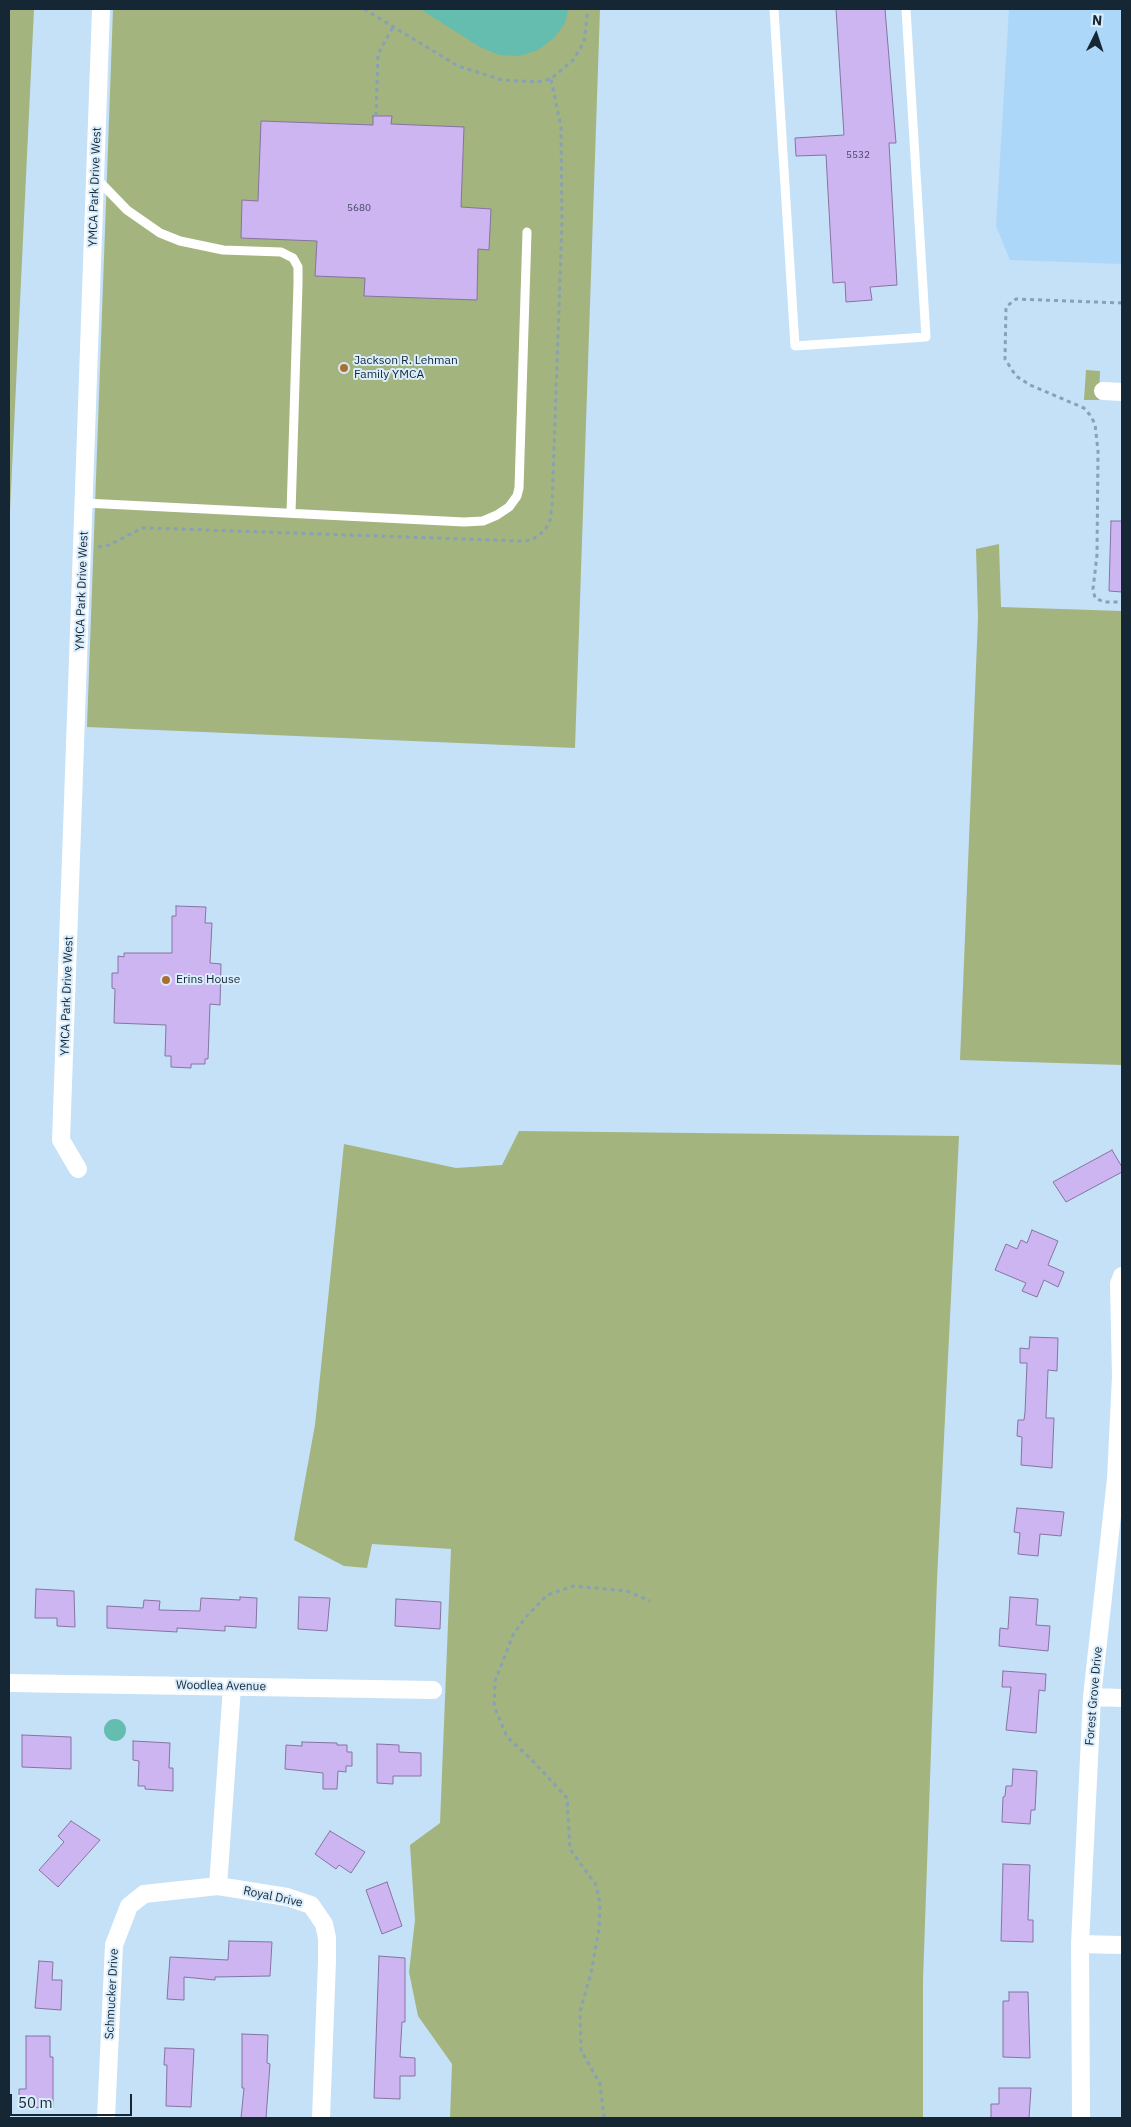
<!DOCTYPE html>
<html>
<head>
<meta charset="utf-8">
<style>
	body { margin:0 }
	#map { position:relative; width:1131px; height:2127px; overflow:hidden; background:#c5e1f7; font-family:"IBM Plex Sans",sans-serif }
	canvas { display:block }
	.frame { position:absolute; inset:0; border:10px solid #152735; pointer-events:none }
	.north { position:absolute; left:1071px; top:10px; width:50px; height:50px; -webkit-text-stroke:4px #daedfc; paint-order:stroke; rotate:4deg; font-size:14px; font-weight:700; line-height:20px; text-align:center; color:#152735 }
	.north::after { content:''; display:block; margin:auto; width:18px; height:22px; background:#152735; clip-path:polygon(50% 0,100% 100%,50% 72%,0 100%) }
	.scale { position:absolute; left:10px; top:2094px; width:122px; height:22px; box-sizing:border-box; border:2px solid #152735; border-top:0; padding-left:6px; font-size:15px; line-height:18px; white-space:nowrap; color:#152735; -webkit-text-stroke:4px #daedfc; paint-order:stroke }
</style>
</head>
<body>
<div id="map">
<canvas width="1131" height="2127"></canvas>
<div class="frame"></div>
<div class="north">N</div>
<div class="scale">50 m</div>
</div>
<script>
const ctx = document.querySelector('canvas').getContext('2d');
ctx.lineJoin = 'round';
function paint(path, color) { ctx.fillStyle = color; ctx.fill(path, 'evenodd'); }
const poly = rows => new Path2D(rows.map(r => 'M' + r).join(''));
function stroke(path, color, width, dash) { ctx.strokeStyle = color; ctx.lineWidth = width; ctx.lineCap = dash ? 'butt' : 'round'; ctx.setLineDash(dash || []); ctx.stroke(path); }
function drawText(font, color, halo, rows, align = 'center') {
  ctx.font = font + ' "IBM Plex Sans",sans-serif'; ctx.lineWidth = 4; ctx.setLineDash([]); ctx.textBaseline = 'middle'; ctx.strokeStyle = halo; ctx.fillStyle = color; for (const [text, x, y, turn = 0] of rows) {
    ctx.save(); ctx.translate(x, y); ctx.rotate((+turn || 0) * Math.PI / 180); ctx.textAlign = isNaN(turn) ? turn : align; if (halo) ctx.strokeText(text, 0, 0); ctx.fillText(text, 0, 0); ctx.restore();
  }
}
const built = poly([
	[1009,9,1122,9,1122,264,1010,260,996,226]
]);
const green = poly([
	[9,9,34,9,10,511,9,511],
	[113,9,600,9,575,748,87,727],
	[1086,370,1100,371,1099,400,1084,400],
	[999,544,1001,607,1122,611,1122,1065,960,1060,978,618,976,549],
	[519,1131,959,1136,937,1579,923,1980,923,2118,450,2118,452,2064,418,2016,409,1972,415,1920,410,1845,440,1823,451,1549,372,1544,367,1568,344,1566,294,1540,315,1425,344,1144,456,1168,502,1165]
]);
const water = poly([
	[420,9,568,9,565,23,555,37,538,50,519,56,499,55,480,47],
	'104 1730a11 11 0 1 1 22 0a11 11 0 1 1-22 0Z'
]);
const building = poly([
	[836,9,885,9,896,143,889,143,897,285,870,287,872,300,846,302,845,282,833,283,826,155,796,156,795,138,844,135,836,9],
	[373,116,392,116,391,124,464,127,461,207,491,209,489,250,478,249,477,300,364,296,365,278,315,276,317,241,241,238,242,200,258,201,261,121,373,125,373,116],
	[1111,521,1122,521,1122,592,1109,591,1111,521],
	[176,906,206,907,205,923,212,923,210,963,221,964,220,1005,210,1004,208,1059,205,1059,205,1064,191,1064,191,1068,171,1067,171,1056,165,1056,166,1025,114,1023,115,989,112,988,112,973,118,973,118,956,124,957,124,953,172,953,172,916,176,916,176,906],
	[1112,1150,1122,1167,1122,1172,1066,1202,1053,1182,1112,1150],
	[1032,1230,1058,1241,1048,1265,1064,1272,1058,1287,1044,1280,1037,1297,1022,1291,1026,1283,995,1270,1006,1244,1017,1249,1021,1240,1027,1243,1032,1230],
	[1030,1337,1058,1338,1057,1371,1048,1370,1046,1418,1054,1418,1052,1468,1021,1465,1022,1437,1017,1436,1018,1420,1024,1420,1025,1412,1027,1363,1020,1363,1020,1348,1029,1349,1030,1337],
	[1017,1508,1064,1512,1061,1536,1040,1534,1038,1556,1018,1554,1020,1533,1014,1532,1017,1508],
	[36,1589,74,1591,75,1627,57,1626,57,1618,35,1618,36,1589],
	[240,1597,257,1598,256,1628,225,1626,225,1631,177,1628,177,1632,107,1628,107,1606,143,1608,144,1600,160,1601,159,1610,200,1611,201,1598,240,1600,240,1597],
	[299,1597,330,1598,327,1631,298,1629,299,1597],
	[1010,1597,1038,1599,1036,1625,1050,1626,1048,1651,999,1646,1000,1628,1008,1629,1010,1597],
	[396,1599,441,1602,440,1629,395,1626,396,1599],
	[1003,1671,1046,1674,1045,1691,1039,1690,1036,1733,1006,1730,1011,1687,1002,1687,1003,1671],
	[22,1735,71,1737,71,1769,22,1767,22,1735],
	[133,1741,170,1743,169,1768,173,1768,173,1791,145,1789,145,1786,138,1786,139,1761,133,1760,133,1741],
	[302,1742,337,1743,337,1745,347,1745,347,1752,352,1752,352,1766,346,1766,346,1772,338,1771,337,1789,323,1789,323,1773,285,1769,286,1745,302,1746,302,1742],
	[377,1744,399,1745,399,1752,421,1753,421,1776,393,1776,393,1784,377,1783,377,1744],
	[1013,1769,1037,1771,1035,1810,1031,1810,1030,1824,1002,1822,1003,1797,1005,1796,1006,1786,1012,1786,1013,1769],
	[71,1821,100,1840,58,1887,39,1870,64,1842,58,1836,71,1821],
	[330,1831,365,1852,351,1873,339,1865,336,1869,315,1854,330,1831],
	[1003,1864,1030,1865,1028,1920,1033,1920,1033,1942,1001,1941,1003,1864],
	[387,1882,402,1926,382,1934,366,1890,387,1882],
	[229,1941,272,1942,270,1976,215,1977,215,1980,184,1977,184,2000,167,1999,170,1957,228,1960,229,1941],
	[379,1956,405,1958,405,2022,402,2022,400,2057,415,2058,415,2076,400,2076,400,2099,374,2098,379,1956],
	[39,1961,53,1962,52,1980,62,1980,61,2010,35,2008,39,1961],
	[1009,1992,1028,1992,1030,2058,1003,2057,1003,2001,1009,2001,1009,1992],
	[242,2034,268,2035,267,2063,270,2064,266,2118,241,2118,244,2088,242,2088,242,2034],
	[26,2036,50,2036,50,2057,53,2057,53,2108,19,2107,19,2089,26,2089,26,2036],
	[165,2048,194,2049,191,2107,166,2106,167,2065,164,2065,165,2048],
	[999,2088,1031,2088,1029,2118,991,2118,991,2104,999,2104,999,2088]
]);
const path = poly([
	[364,9,458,66,502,80,537,82,551,79,574,59,584,42,588,9],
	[376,116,378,54,393,27],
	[1122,303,1016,299,1006,307,1005,359,1016,376,1030,385,1084,408,1090,415,1095,424,1098,451,1097,555,1093,589,1095,598,1104,602,1122,602],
	[98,547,109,545,142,528,149,528,520,541,532,540,545,530,550,520,552,506,562,222,561,127,551,79],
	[604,2118,600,2084,581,2050,580,2011,591,1973,599,1929,600,1904,596,1885,570,1849,567,1798,531,1759,507,1737,494,1706,495,1681,513,1635,526,1617,547,1595,573,1586,627,1591,650,1601]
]);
const service = poly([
	[774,9,795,346,926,337,906,9],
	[96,178,127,210,160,233,180,241,223,250,281,252,293,258,298,267,298,284,291,513],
	[85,503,464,522,483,521,497,515,509,507,517,496,519,488,527,232]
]);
const minor = poly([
	[1103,391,1122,392],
	[78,1169,61,1140,101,9],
	[9,1683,433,1690],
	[1092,1697,1122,1698],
	[218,1886,232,1687],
	[1080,1944,1122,1945],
	[106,2118,114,1945,129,1906,144,1894,218,1886,287,1897,311,1905,324,1924,327,1938,327,1961,321,2118],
	[1081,2118,1080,1944,1092,1697,1116,1479,1121,1377,1119,1284,1122,1276]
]);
const markers = [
	[344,368,5,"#aa6e31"],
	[166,980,5,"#aa6e31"]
];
const numberNames = [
	["5532",858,155],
	["5680",359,208]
];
const streetNames = [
	["YMCA Park Drive West",95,187,-88],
	["YMCA Park Drive West",82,591,-88],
	["YMCA Park Drive West",67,996,-88],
	["Woodlea Avenue",221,1686,1],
	["Forest Grove Drive",1094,1696,-85],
	["Royal Drive",273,1897,12],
	["Schmucker Drive",112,1994,-87]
];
const poiNames = [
	["Jackson R. Lehman",354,361],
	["Family YMCA",354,375],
	["Erins House",176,980]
];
paint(built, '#acd7f9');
paint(green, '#a3b47f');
paint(water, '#64bdaf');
paint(building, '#cdb5f2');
stroke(building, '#8673a1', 1);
stroke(path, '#88a1b4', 3, [4, 4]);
stroke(service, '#fff', 9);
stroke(minor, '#fff', 18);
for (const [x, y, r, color] of markers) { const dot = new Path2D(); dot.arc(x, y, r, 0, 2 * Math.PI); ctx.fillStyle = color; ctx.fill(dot); stroke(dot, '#daedfc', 2); }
drawText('10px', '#434a64', null, numberNames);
drawText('12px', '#152735', '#daedfc', streetNames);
drawText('12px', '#152735', '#daedfc', poiNames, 'left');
</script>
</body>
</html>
